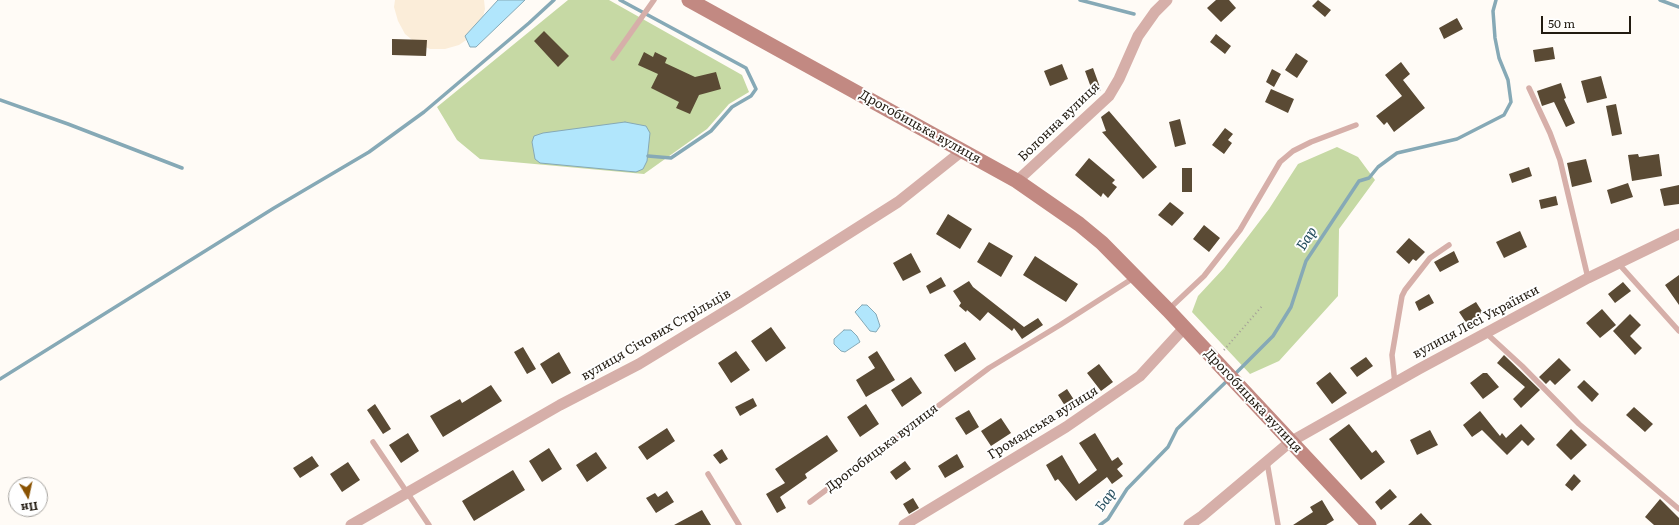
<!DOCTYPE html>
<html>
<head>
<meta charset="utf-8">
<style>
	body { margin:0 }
	#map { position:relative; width:1679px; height:525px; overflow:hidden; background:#fffbf6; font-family:Literata,serif }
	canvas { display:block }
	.north { position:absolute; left:8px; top:477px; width:40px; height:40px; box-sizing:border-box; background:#fff; border:1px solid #a7a4a0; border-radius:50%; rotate:171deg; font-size:11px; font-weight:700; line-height:16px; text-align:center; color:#221b11 }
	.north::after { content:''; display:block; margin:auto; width:14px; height:18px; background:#895202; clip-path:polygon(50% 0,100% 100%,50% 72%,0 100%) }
	.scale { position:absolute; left:1541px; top:16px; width:90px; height:18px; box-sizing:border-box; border:2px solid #221b11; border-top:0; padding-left:5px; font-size:12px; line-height:14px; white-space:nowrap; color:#221b11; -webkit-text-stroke:3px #fff; paint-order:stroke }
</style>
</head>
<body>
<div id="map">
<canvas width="1679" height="525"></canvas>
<div class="north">Пн</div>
<div class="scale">50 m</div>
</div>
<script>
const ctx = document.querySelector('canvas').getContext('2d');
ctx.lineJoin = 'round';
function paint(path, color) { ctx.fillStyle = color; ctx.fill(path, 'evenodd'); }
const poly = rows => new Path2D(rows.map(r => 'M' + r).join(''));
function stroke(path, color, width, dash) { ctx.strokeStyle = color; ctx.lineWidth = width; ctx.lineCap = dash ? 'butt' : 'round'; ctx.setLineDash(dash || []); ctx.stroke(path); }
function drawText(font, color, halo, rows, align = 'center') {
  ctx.font = font + ' Literata,serif'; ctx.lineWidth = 4; ctx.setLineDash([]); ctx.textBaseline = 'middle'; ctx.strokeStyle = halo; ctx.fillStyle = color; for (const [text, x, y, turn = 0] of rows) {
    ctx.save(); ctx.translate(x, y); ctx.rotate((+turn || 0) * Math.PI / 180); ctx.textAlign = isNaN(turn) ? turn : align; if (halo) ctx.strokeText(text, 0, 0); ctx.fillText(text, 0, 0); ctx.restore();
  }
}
const built = poly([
	[395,0,484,0,485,9,481,24,472,36,459,45,445,49,430,49,416,43,405,34,398,21,394,7]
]);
const green = poly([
	[568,0,609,0,742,75,749,92,729,104,707,129,644,174,480,159,457,140,437,107],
	[1337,147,1358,157,1375,180,1339,229,1338,296,1279,361,1250,374,1192,312,1198,296,1224,268,1269,209,1298,164]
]);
const water = poly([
	[498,0,525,0,476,47,470,47,465,36,498,0],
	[625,122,646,126,650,133,647,161,643,169,636,172,540,163,535,159,532,142,534,136,543,133,625,122],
	[862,305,867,305,876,314,880,326,876,332,870,331,855,312,862,305],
	[844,330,851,330,857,336,860,342,845,352,841,351,834,344,834,339,844,330]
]);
const stream = poly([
	[620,0,746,68,756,89,751,96,732,107,711,131,671,158,648,156],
	[1080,0,1134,14],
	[1660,0,1679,7],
	[0,100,68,124,182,168],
	[1234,375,1273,336,1291,307,1306,261,1359,181,1369,178,1378,167,1397,153,1457,139,1504,115,1511,102,1508,80,1499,58,1495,38,1493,11,1496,0],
	[0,379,274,208,369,152,424,112,529,23,554,0],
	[1100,525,1108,519,1127,489,1168,447,1177,429,1229,379]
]);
const building = poly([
	[1216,0,1229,0,1236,8,1221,22,1207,8],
	[1318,0,1331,10,1325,17,1312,6],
	[1457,18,1463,29,1444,39,1439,28],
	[544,31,569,56,558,67,534,41],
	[1216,34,1231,46,1225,54,1210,42],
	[392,39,427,40,426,56,392,55],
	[1553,47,1555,59,1535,62,1533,50],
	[644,52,653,57,655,52,667,58,665,63,695,77,716,72,721,89,699,95,690,114,676,108,679,102,651,88,658,74,638,65],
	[1296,53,1308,61,1297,78,1285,70],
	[1401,62,1410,74,1403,80,1425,108,1394,132,1387,122,1384,125,1376,116,1402,96,1385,75],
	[1062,64,1068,79,1050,86,1044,71],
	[1093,68,1101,90,1093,93,1085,71],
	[1272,69,1281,74,1274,87,1266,82],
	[1601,76,1607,98,1587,103,1581,81],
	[1561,83,1566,98,1564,99,1575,123,1566,127,1554,102,1542,106,1537,91],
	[1271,89,1294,99,1288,113,1265,102],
	[1616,104,1622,134,1612,136,1606,106],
	[1109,111,1157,167,1143,179,1102,132,1106,131,1101,117],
	[1180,119,1186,144,1175,147,1169,122],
	[1225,128,1233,134,1228,140,1232,143,1224,154,1212,145],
	[1638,154,1639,157,1659,154,1662,176,1632,181,1628,155],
	[1089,158,1115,180,1112,183,1117,187,1108,198,1103,193,1101,197,1075,175],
	[1586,159,1592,182,1572,187,1567,163],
	[1529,167,1532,176,1512,183,1509,174],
	[1182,168,1192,168,1192,192,1182,192],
	[1628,183,1633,197,1611,204,1607,190],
	[1679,185,1679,204,1664,206,1660,189],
	[1556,196,1558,205,1541,209,1539,200],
	[1170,202,1184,213,1172,226,1158,215],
	[948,214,972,229,960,249,936,234],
	[1204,225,1220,238,1209,252,1193,239],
	[1520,231,1527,247,1504,258,1496,242],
	[1409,238,1425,252,1416,261,1413,259,1409,264,1396,252],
	[989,242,1013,256,1001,277,977,262],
	[1454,251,1459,262,1440,272,1434,262],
	[911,253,921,272,903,281,893,263],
	[1035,256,1078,284,1066,302,1023,275],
	[1679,275,1679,305,1665,285],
	[941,277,946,286,930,294,926,286],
	[969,281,973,287,1024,327,1038,318,1043,325,1022,339,1014,328,1012,331,988,312,980,321,967,310,966,312,959,306,961,303,953,291],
	[1623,282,1631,291,1615,303,1608,294],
	[1429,294,1434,303,1419,311,1415,302],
	[1476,302,1483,313,1467,324,1459,312],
	[1602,309,1616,325,1600,338,1586,323],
	[1630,314,1641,325,1630,336,1642,348,1635,355,1613,331],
	[771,327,786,348,766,362,751,341],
	[965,342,976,359,955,372,944,355],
	[523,347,536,369,527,374,514,352],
	[736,351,750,370,731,383,718,363],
	[877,351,895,380,866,397,856,380,875,368,868,357],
	[559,352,571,373,552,384,540,364],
	[1504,355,1540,390,1521,408,1513,399,1525,387,1497,363],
	[1366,357,1373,366,1357,377,1350,368],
	[1559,358,1571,370,1555,385,1550,380,1546,384,1539,377],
	[1099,364,1113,382,1101,391,1087,373],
	[1330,372,1347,393,1332,404,1316,383],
	[1483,373,1487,373,1499,387,1483,399,1470,383],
	[911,377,922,393,902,407,891,390],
	[1584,380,1599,394,1592,402,1577,387],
	[491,385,502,401,443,437,430,416,460,399,462,403],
	[1067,389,1078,406,1069,412,1058,395],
	[753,398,757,406,740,416,735,407],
	[375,404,391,429,383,434,367,410],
	[866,404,879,424,860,437,847,417],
	[1634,407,1653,424,1645,432,1626,415],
	[969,410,979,427,966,435,955,418],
	[1480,411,1500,436,1502,433,1506,438,1521,424,1535,439,1528,446,1522,440,1507,455,1482,430,1472,437,1463,425],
	[1001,418,1011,433,991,446,981,431],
	[1349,424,1372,453,1376,450,1385,462,1361,480,1329,439],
	[667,428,675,441,647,460,638,447],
	[1571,429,1587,445,1571,460,1556,445],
	[1430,430,1438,445,1417,455,1410,440],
	[408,433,419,451,401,463,389,445],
	[1095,433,1112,461,1118,457,1123,464,1117,469,1123,476,1112,484,1107,477,1076,501,1058,479,1055,481,1046,465,1062,455,1079,484,1097,470,1079,443],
	[827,435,838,451,805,474,807,478,780,497,786,508,777,513,766,494,785,483,775,469],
	[549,448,562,469,542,482,529,461],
	[722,449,728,459,720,464,713,455],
	[596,452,607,468,587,482,576,465],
	[957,454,964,467,945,478,938,466],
	[312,456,319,466,300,478,293,468],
	[905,461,911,469,896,480,890,472],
	[348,462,360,480,342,492,330,474],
	[513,470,525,490,474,521,462,501],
	[1574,474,1581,481,1572,491,1565,485],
	[1390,489,1397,497,1381,510,1375,502],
	[667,491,674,502,656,513,646,498,655,493,658,497],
	[913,498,919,508,909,514,903,504],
	[1660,499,1679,518,1679,525,1654,525,1645,517],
	[1322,500,1334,520,1326,525,1293,525,1313,512,1310,507],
	[702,510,711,525,674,525],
	[1421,513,1432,525,1408,525]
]);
const path = poly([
	[1224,350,1263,305]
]);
const lane = poly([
	[613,58,654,0],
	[1529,88,1550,133,1560,160,1588,278],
	[1618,263,1679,331],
	[1169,309,1204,276,1240,230,1280,162,1293,151,1311,142,1356,125],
	[1486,333,1522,366,1579,424,1679,509],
	[1395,384,1392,355,1402,296,1405,290,1430,258,1449,245],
	[373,442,429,525],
	[1267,462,1278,525],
	[708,474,739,525],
	[810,502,989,368,1060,325,1135,277]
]);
const street = poly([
	[1017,181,1109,96,1119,79,1138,36,1155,12,1167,0],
	[351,525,560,405,639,364,739,303,898,202,962,151],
	[904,525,1066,427,1140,376,1184,328],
	[1189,525,1202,516,1290,442,1419,369,1588,278,1679,234]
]);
const secondary = poly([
	[689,0,1017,181,1079,224,1102,243,1168,310,1369,525]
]);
const streetNames = [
	["Болонна вулиця",1059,122,-44],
	["Дрогобицька вулиця",920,127,29],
	["вулиця Лесі Українки",1476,322,-28],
	["вулиця Січових Стрільців",656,335,-30],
	["Дрогобицька вулиця",1253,401,47],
	["Громадська вулиця",1043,423,-32],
	["Дрогобицька вулиця",882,448,-37]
];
const waterNames = [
	["Бар",1307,239,-57],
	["Бар",1106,500,-54]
];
paint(built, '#fbedd9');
paint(green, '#c6d9a4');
paint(water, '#b1e6fc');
stroke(water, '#86a9b6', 1);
stroke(stream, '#86a9b6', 3.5);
paint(building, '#5a4a34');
stroke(path, '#a39e97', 2, [1, 3]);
stroke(lane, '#d6afa9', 5.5);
stroke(street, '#d6afa9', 11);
stroke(secondary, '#c28982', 15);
drawText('13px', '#221b11', '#fff', streetNames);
drawText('italic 14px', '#244d5d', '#fff', waterNames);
</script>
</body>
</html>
